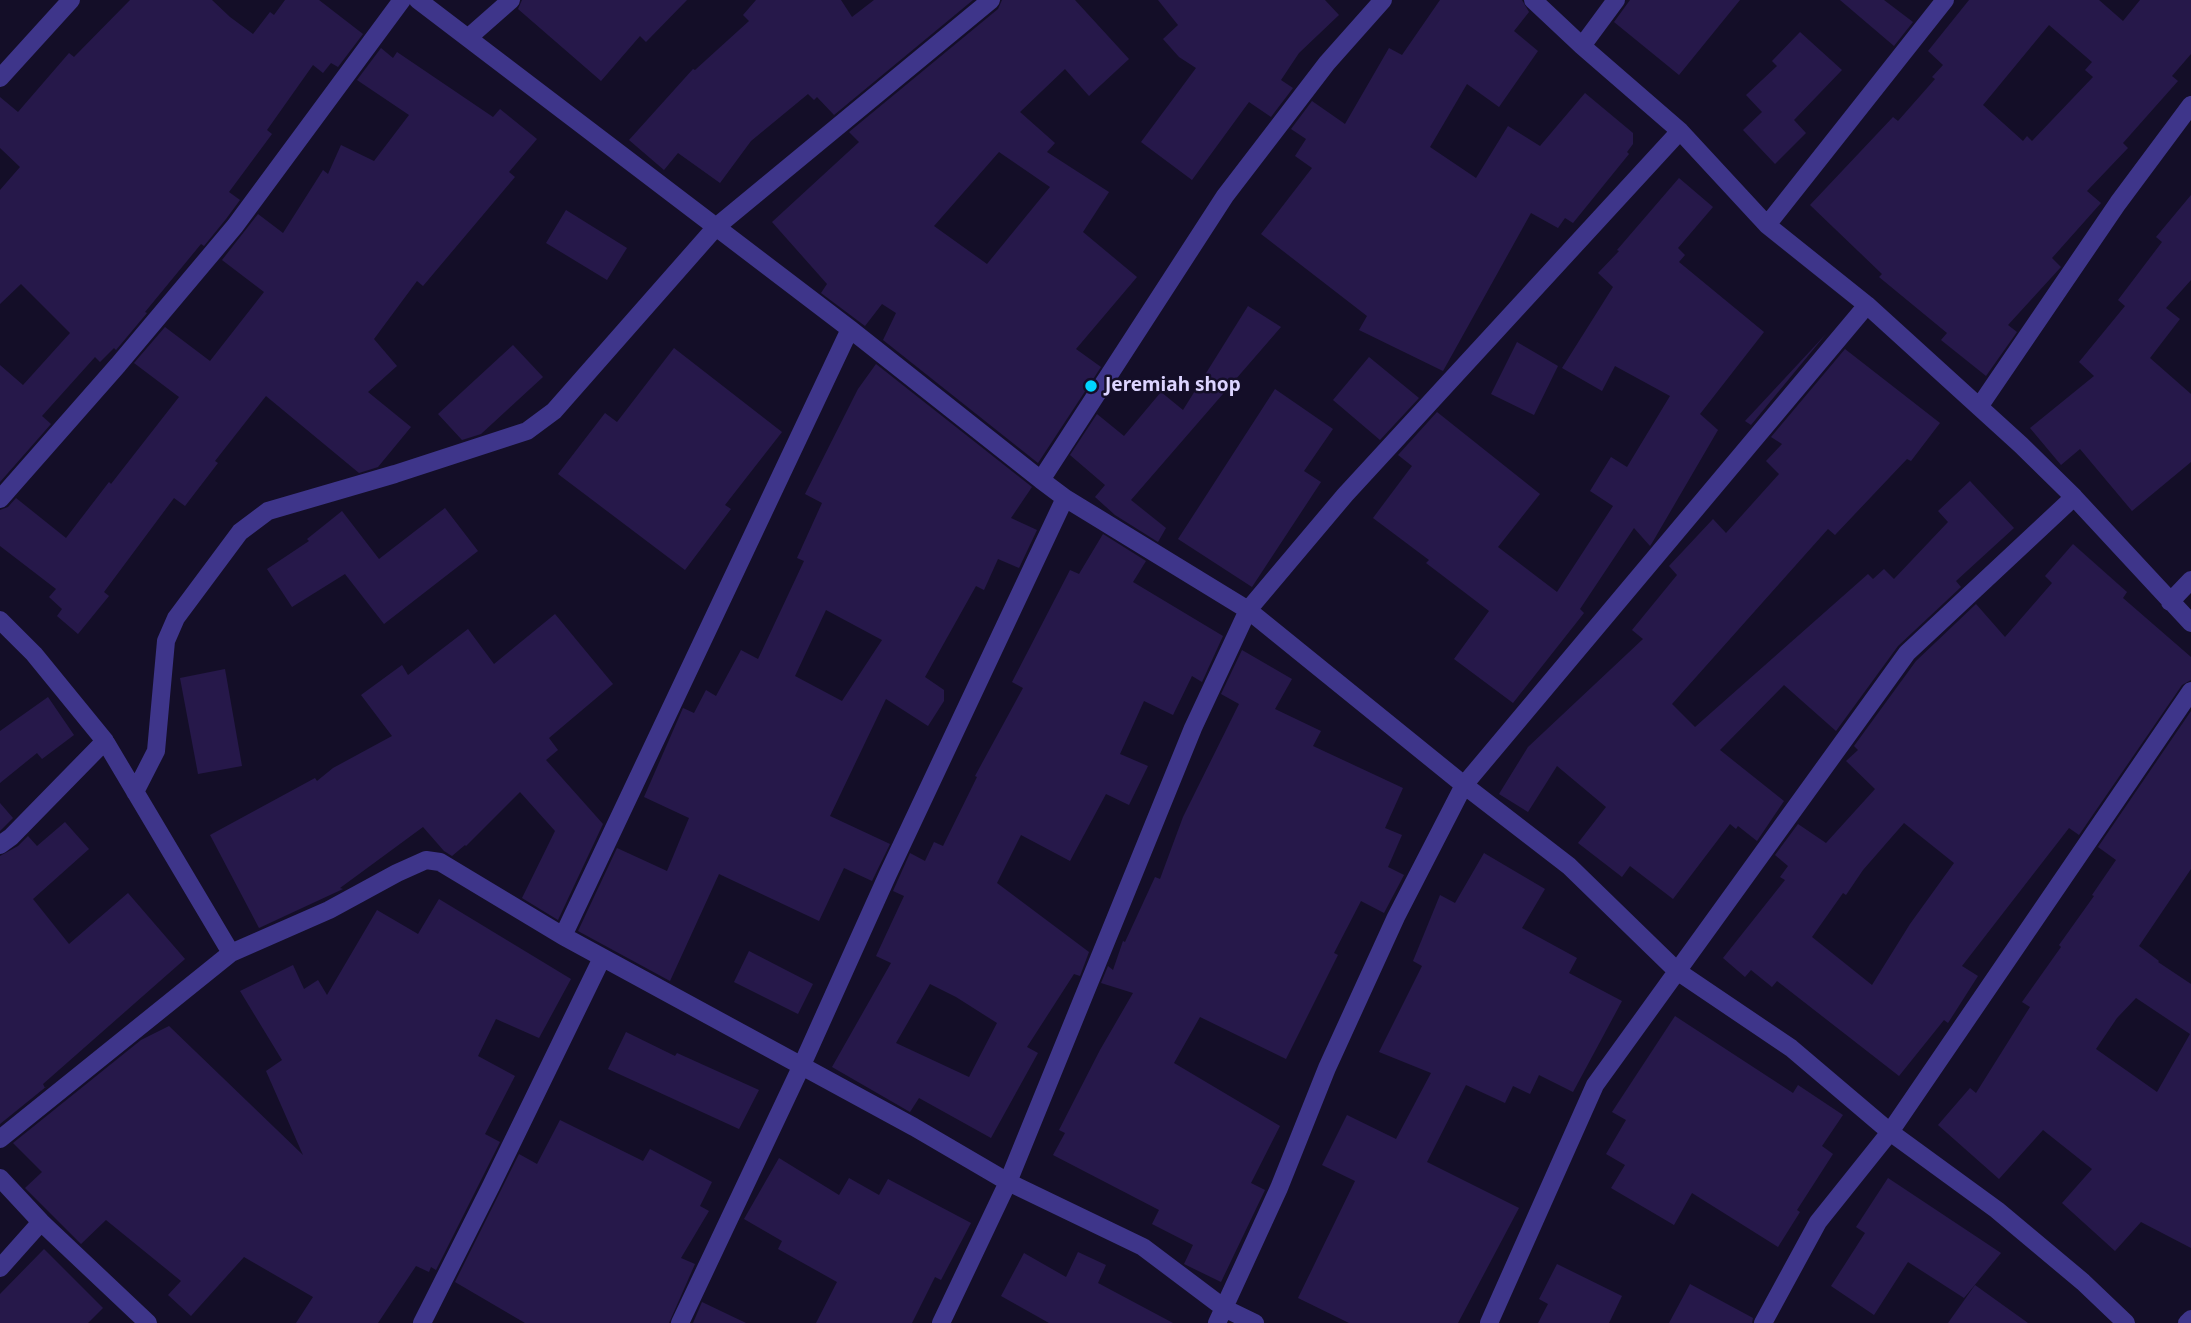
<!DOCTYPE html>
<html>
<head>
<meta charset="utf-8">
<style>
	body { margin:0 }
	canvas { display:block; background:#140e28 }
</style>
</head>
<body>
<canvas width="2191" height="1323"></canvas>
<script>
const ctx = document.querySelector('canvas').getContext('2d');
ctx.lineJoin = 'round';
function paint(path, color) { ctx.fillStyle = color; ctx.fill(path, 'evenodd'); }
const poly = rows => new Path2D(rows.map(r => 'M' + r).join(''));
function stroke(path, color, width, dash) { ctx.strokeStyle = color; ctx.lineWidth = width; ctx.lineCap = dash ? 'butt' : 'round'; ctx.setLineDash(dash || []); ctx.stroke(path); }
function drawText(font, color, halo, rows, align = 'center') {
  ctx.font = font + ' "Noto Sans",sans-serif'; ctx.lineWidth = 5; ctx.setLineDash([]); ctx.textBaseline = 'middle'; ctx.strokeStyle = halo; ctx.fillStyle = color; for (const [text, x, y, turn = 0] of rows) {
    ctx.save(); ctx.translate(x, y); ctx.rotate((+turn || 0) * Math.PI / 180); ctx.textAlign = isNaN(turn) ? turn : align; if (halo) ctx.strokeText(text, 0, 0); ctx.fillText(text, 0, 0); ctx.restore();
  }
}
const building = poly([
	[130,0,212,0,230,17,253,34,270,12,274,15,285,0,319,0,363,34,338,67,331,63,323,73,313,65,267,130,272,134,229,192,240,200,226,219,204,246,201,244,145,312,147,313,116,350,114,348,100,362,95,357,42,416,51,424,0,482,0,365,23,385,70,333,21,284,0,304,0,190,20,167,0,148,0,97,18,112,69,53,74,57],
	[522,0,687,0,646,42,640,36,601,81,518,9],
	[756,0,841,0,852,17,874,0,973,0,834,115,817,97,814,100,808,94,751,141,720,183,678,153,664,170,629,140,693,69,695,70,749,21,743,15],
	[1002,0,1075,0,1129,59,1089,96,1065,69,1020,112,1055,143,1047,152,1109,192,1083,232,1137,277,1076,349,1101,367,1038,463,883,340,896,313,882,304,865,326,821,293,827,284,772,222,859,142,849,132,998,9],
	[999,152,1050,187,987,264,934,226],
	[1158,0,1325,0,1339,15,1299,53,1281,80,1293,88,1271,117,1249,102,1192,180,1141,142,1196,68,1179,57,1163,39,1178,25],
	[1440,0,1522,0,1529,12,1514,31,1538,51,1499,107,1467,84,1430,147,1476,178,1508,126,1540,146,1585,93,1633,133,1633,144,1627,152,1629,154,1573,223,1565,218,1558,228,1531,213,1443,371,1359,330,1367,316,1261,234,1312,168,1295,156,1306,139,1291,129,1312,101,1345,124,1389,48,1402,55],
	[1630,0,1740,0,1679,75,1614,22],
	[1840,0,1884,0,1913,22,1894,46],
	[1969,0,2099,0,2123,21,2140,0,2191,0,2191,54,2172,76,2178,81,2123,143,2128,148,2087,191,2101,203,2052,258,2061,267,2008,325,2017,332,1986,376,1941,340,1947,333,1879,277,1882,274,1810,205,1893,117,1898,121,1935,79,1932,77,1943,65,1928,51],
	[2049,25,2092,62,2085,70,2093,77,2032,141,2027,136,2023,141,1983,105],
	[1800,32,1842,70,1794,120,1806,133,1775,164,1743,130,1762,112,1746,95,1777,66,1772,61],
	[381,48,393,58,397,52,493,117,500,109,537,139,509,172,515,177,423,286,417,281,374,339,397,366,368,392,411,427,378,467,359,473,266,396,215,461,218,463,185,506,174,498,104,592,109,596,78,634,57,616,62,609,49,597,56,589,0,546,0,510,8,507,16,498,66,538,109,482,111,484,179,397,134,363,165,327,210,361,264,292,222,260,258,214,283,233,323,170,328,174,341,145,374,161,409,115,357,80],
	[1679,178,1713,207,1678,248,1685,255,1679,262,1764,332,1700,414,1718,430,1652,543,1650,546,1634,528,1580,609,1584,613,1513,703,1454,659,1489,611,1426,563,1429,560,1373,518,1412,466,1398,455,1437,412,1540,494,1498,547,1557,592,1613,506,1590,491,1611,457,1627,467,1670,396,1615,366,1602,391,1562,368,1613,287,1598,273,1619,251,1617,250],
	[2191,195,2191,280,2166,308,2180,319,2150,358,2191,394,2191,462,2132,511,2080,449,2061,465,2030,428,2094,376,2079,362,2125,306,2118,300,2162,242,2156,237],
	[566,210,627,248,607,280,546,243],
	[1248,306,1281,327,1131,500,1166,528,1158,542,1115,515,1095,497,1105,485,1070,455,1097,414,1124,436,1161,392,1183,410],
	[1826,334,1751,425,1745,421],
	[1517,342,1558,366,1534,415,1491,394],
	[513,345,543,377,481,434,462,440,438,414],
	[674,348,782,432,725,505,731,509,685,570,558,474,605,413,617,422],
	[1845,349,1940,423,1911,461,1907,459,1835,535,1828,529,1672,704,1695,727,1868,574,1873,579,1884,569,1894,579,1948,522,1938,511,1970,481,2014,528,1956,581,1961,587,1898,646,1836,731,1784,685,1720,750,1784,801,1757,841,1738,826,1736,829,1730,824,1673,899,1630,866,1622,877,1578,843,1606,807,1557,766,1528,812,1499,794,1528,747,1643,639,1632,630,1677,575,1669,566,1713,519,1726,533,1779,474,1766,461,1782,444,1771,437],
	[1369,357,1419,398,1380,440,1333,400],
	[876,364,1032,487,1011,518,1037,530,1019,568,998,559,984,590,976,586,925,677,944,690,944,701,928,726,886,699,830,816,890,844,872,881,844,868,819,921,719,874,670,981,578,931,617,848,667,871,689,818,644,797,683,708,694,713,706,690,716,696,741,650,758,659,804,561,797,558,822,503,805,494,858,389],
	[826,610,882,640,842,701,795,676],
	[1275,389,1333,429,1304,471,1321,482,1252,587,1178,539],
	[445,508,478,551,384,624,345,574,292,607,267,569,309,541,307,539,342,511,379,559],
	[1103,534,1146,561,1133,582,1223,636,1202,682,1192,676,1173,715,1144,701,1120,754,1148,766,1129,805,1106,794,1070,861,1021,835,997,883,1089,952,1080,976,1074,974,1027,1047,1038,1053,991,1138,919,1098,910,1112,832,1067,891,963,876,956,904,896,893,891,910,853,925,861,934,842,943,846,977,777,975,776,1023,688,1012,682,1070,570,1079,574],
	[930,984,956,997,997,1023,969,1077,896,1043],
	[2073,544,2127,592,2123,598,2191,657,2191,680,2182,685,2079,835,2069,828,1962,966,1978,976,1948,1023,1944,1020,1899,1076,1777,981,1772,987,1751,970,1745,977,1723,958,1785,880,1780,877,1788,866,1775,855,1798,824,1826,843,1875,789,1846,761,1858,750,1854,746,1916,661,1976,604,2005,637,2052,583,2045,576],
	[1904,823,1954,863,1910,924,1872,985,1812,937,1843,893,1846,895,1863,870],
	[555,614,613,684,549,738,558,750,546,760,603,824,558,920,522,898,555,831,520,792,466,846,465,845,452,856,444,851,423,827,340,888,343,889,259,928,210,835,315,778,317,781,333,768,392,736,361,695,402,665,408,675,468,629,494,664],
	[1242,650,1292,679,1275,709,1321,731,1313,746,1403,788,1385,828,1402,835,1388,867,1404,875,1384,913,1361,901,1334,953,1338,955,1286,1059,1200,1017,1174,1063,1280,1126,1251,1183,1265,1190,1221,1282,1184,1264,1193,1245,1152,1224,1159,1210,1053,1155,1065,1133,1059,1130,1100,1050,1133,993,1101,983,1108,966,1113,970,1123,941,1125,942,1155,877,1160,879,1183,817,1239,704,1221,694],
	[225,669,242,766,198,774,180,678],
	[48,697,74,735,42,759,37,753,0,783,0,731],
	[2191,711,2191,869,2139,946,2159,961,2158,962,2191,984,2191,1248,2141,1222,2115,1251,2062,1203,2092,1169,2043,1130,1999,1179,1938,1125,1970,1088,1976,1093,2030,1007,2022,1002,2061,947,2059,945,2094,896,2092,895,2116,860,2098,847],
	[2136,998,2190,1034,2157,1092,2096,1049,2117,1018],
	[0,803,13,818,0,831],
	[65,822,89,849,33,899,69,944,128,893,185,959,43,1084,45,1088,47,1086,0,1124,0,856,18,846,28,836,37,846],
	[1484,853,1545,889,1522,928,1577,958,1569,973,1622,1001,1573,1092,1539,1075,1530,1094,1513,1086,1505,1103,1466,1085,1427,1162,1519,1208,1458,1323,1349,1323,1298,1298,1355,1181,1322,1165,1347,1115,1396,1139,1431,1073,1379,1052,1422,966,1413,961,1440,895,1455,903],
	[439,899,571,979,539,1038,496,1019,478,1056,515,1076,485,1134,500,1142,436,1270,431,1267,429,1272,416,1266,378,1323,296,1323,313,1297,244,1257,191,1316,168,1295,181,1281,106,1220,81,1244,25,1188,42,1172,13,1143,141,1040,169,1026,303,1155,266,1071,282,1060,240,991,293,965,304,989,318,980,327,995,377,910,418,934],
	[749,951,813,984,798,1014,734,982],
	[1675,1016,1793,1093,1798,1085,1843,1115,1822,1146,1833,1154,1797,1210,1800,1212,1778,1247,1692,1193,1674,1225,1611,1188,1625,1165,1606,1154,1626,1120,1612,1112],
	[626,1032,675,1056,677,1053,759,1090,739,1129,608,1069],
	[560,1120,643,1161,650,1149,712,1182,700,1206,709,1211,681,1258,695,1264,669,1323,525,1323,455,1282,519,1154,537,1164],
	[779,1158,839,1195,849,1178,879,1195,888,1179,971,1223,941,1280,935,1277,912,1323,816,1323,837,1282,778,1249,782,1241,744,1219],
	[1888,1178,2001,1253,1964,1298,1908,1262,1874,1315,1831,1286,1865,1233,1856,1227],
	[44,1249,103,1308,88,1323,0,1323,0,1294],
	[1078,1252,1106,1265,1098,1283,1173,1323,1049,1323,1001,1296,1024,1253,1066,1277],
	[1557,1264,1622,1296,1609,1323,1538,1323,1548,1304,1539,1299],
	[1690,1284,1753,1318,1752,1323,1669,1323],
	[1975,1285,2028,1323,1948,1323],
	[702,1302,746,1323,693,1323]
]);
const minor = poly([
	[418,0,850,329,1041,480,1065,498,1248,610,1464,785,1569,866,1677,971,1791,1048,1890,1132,1997,1210,2083,1282,2126,1323],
	[1533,0,1582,46,1680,131,1767,225,1867,305,2021,445,2074,497,2191,623],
	[469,37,511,0],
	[1582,46,1616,0],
	[0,78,71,0],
	[1767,225,1945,0],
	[1979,407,2118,203,2191,105],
	[1041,480,1225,196,1327,63,1383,0],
	[0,499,118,365,235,226,402,0],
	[2170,602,2191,580],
	[0,620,34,654,105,741,231,953],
	[135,792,156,751,166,641,176,618,240,532,268,511,395,474,527,431,554,411,716,227,991,0],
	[0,845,11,837,105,741],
	[563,936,850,329],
	[0,1139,231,953,329,910,397,873,426,860,440,862,563,936,914,1127,1008,1182,1143,1247,1224,1308,1255,1323],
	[0,1178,41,1222,148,1323],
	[0,1268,41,1222],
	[422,1323,491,1186,602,958],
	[680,1323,802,1065,888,874,1065,498],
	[941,1323,1008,1182,1193,728,1248,610,1345,495,1680,131],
	[1217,1323,1279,1188,1327,1068,1396,917,1464,785,1867,305],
	[1489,1323,1595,1085,1907,653,2074,497],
	[1763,1323,1818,1222,1890,1132,2191,691],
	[2187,1323,2191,1319]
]);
const markers = [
	[1091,386,7,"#00d4ff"]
];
const poiNames = [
	["Jeremiah shop",1105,386]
];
paint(building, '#26184a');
stroke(minor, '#3e358a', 18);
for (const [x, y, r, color] of markers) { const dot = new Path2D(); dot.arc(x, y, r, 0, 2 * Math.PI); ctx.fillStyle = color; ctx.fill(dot); stroke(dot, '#140e28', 2.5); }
drawText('bold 19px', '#dcd4ff', '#140e28', poiNames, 'left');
</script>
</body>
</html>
